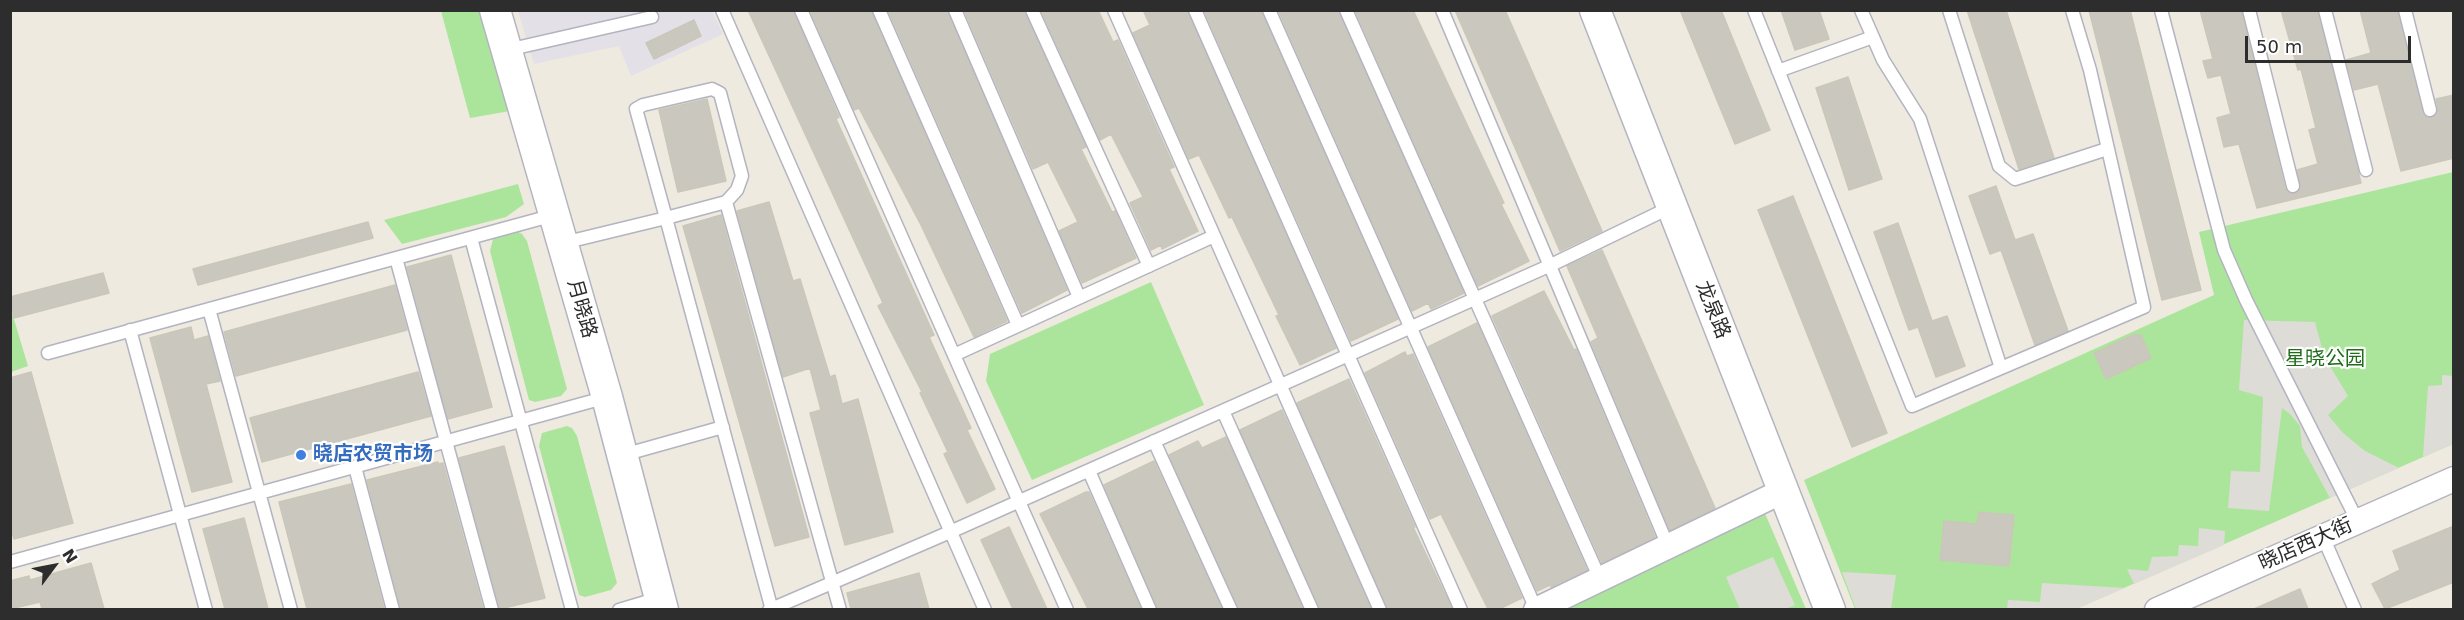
<!DOCTYPE html>
<html>
<head>
<meta charset="utf-8">
<style>
	body { margin:0 }
	#map { position:relative; width:2464px; height:620px; overflow:hidden; background:#eeeae0; font-family:"DejaVu Sans",sans-serif }
	canvas { display:block }
	.frame { position:absolute; inset:0; border:12px solid #2d2d2d; pointer-events:none }
	.north { position:absolute; left:24px; top:536px; width:60px; height:60px; -webkit-text-stroke:4px #fff; paint-order:stroke; rotate:58deg; font-size:16px; font-weight:700; line-height:24px; text-align:center; color:#2d2d2d }
	.north::after { content:''; display:block; margin:auto; width:21px; height:27px; background:#2d2d2d; clip-path:polygon(50% 0,100% 100%,50% 72%,0 100%) }
	.scale { position:absolute; left:2245px; top:36px; width:166px; height:27px; box-sizing:border-box; border:3px solid #2d2d2d; border-top:0; padding-left:8px; font-size:18px; line-height:21px; white-space:nowrap; color:#2d2d2d; -webkit-text-stroke:4px #fff; paint-order:stroke }
</style>
</head>
<body>
<div id="map">
<canvas width="2464" height="620"></canvas>
<div class="frame"></div>
<div class="north">N</div>
<div class="scale">50 m</div>
</div>
<script>
const ctx = document.querySelector('canvas').getContext('2d');
ctx.lineJoin = 'round';
function paint(path, color) { ctx.fillStyle = color; ctx.fill(path, 'evenodd'); }
const poly = rows => new Path2D(rows.map(r => 'M' + r).join(''));
function stroke(path, color, width, dash) { ctx.strokeStyle = color; ctx.lineWidth = width; ctx.lineCap = dash ? 'butt' : 'round'; ctx.setLineDash(dash || []); ctx.stroke(path); }
function drawText(font, color, halo, rows, align = 'center') {
  ctx.font = font + ' "DejaVu Sans","Noto Sans SC",sans-serif'; ctx.lineWidth = 4.5; ctx.setLineDash([]); ctx.textBaseline = 'middle'; ctx.strokeStyle = halo; ctx.fillStyle = color; for (const [text, x, y, turn = 0] of rows) {
    ctx.save(); ctx.translate(x, y); ctx.rotate((+turn || 0) * Math.PI / 180); ctx.textAlign = isNaN(turn) ? turn : align; if (halo) ctx.strokeText(text, 0, 0); ctx.fillText(text, 0, 0); ctx.restore();
  }
}
const industrial = poly([
	[518,11,712,11,723,34,631,76,619,46,534,64]
]);
const green = poly([
	[441,11,480,11,510,111,470,118],
	[2453,172,2453,444,2076,609,1855,609,1804,480,2214,295,2199,232],
	[518,184,524,204,506,217,402,244,384,220],
	[517,231,522,234,527,241,567,389,561,396,535,402,529,400,490,251,493,239],
	[1151,282,1204,405,1032,480,986,381,990,354],
	[10,306,28,366,11,372,10,372],
	[567,426,572,428,577,436,617,583,611,590,585,597,579,595,539,446,542,433],
	[1764,511,1806,609,1556,610]
]);
const plaza = poly([
	[2244,320,2315,322,2324,356,2348,396,2328,415,2343,433,2365,451,2399,468,2330,498,2302,447,2300,426,2290,414,2282,408,2269,511,2228,508,2231,471,2260,472,2263,397,2239,390],
	[2442,375,2453,376,2453,444,2423,457,2428,386,2442,385],
	[2199,528,2225,531,2224,545,2134,584,2127,569,2148,571,2152,557,2178,556,2179,545,2198,546],
	[1773,557,1795,605,1785,609,1740,609,1726,577],
	[1842,572,1896,575,1891,609,1856,609],
	[2042,583,2125,588,2076,609,2007,609,2008,600,2040,602]
]);
const building = poly([
	[748,10,793,10,839,117,836,119,934,335,929,337,971,428,967,430,995,489,967,503,944,454,948,452,920,393,922,392,878,306,883,303,748,10],
	[810,10,871,10,1007,321,974,337,921,225,859,108,854,110,810,10],
	[888,10,947,10,1067,290,1022,313,888,10],
	[964,10,1024,10,1086,147,1081,149,1112,212,1115,211,1136,258,1082,283,1059,231,1078,222,1048,162,1033,169,964,10],
	[1041,10,1098,10,1113,42,1118,40,1174,167,1169,169,1198,231,1162,249,1161,245,1151,250,1130,203,1143,197,1111,134,1100,140,1041,10],
	[1143,10,1187,10,1336,348,1300,365,1276,316,1279,315,1232,217,1229,218,1199,155,1189,159,1133,33,1150,25,1143,10],
	[1204,10,1261,10,1398,319,1351,341,1204,10],
	[1278,10,1338,10,1464,293,1431,309,1428,303,1412,311,1278,10],
	[1355,10,1413,10,1504,203,1501,204,1529,261,1478,286,1355,10],
	[1455,10,1505,10,1602,231,1560,251,1455,10],
	[1680,10,1721,10,1770,130,1735,144,1680,10],
	[1781,10,1819,10,1829,39,1795,50,1781,10],
	[1967,10,2006,10,2054,158,2019,169,1967,10],
	[2089,10,2130,10,2201,290,2162,300,2089,10],
	[2200,10,2241,10,2285,188,2288,192,2294,194,2301,188,2297,170,2318,164,2309,130,2316,128,2301,69,2298,70,2281,10,2317,10,2361,183,2257,208,2239,144,2224,147,2217,118,2231,114,2221,75,2208,78,2203,61,2213,59,2200,10],
	[2360,10,2397,10,2425,116,2431,118,2436,115,2438,109,2436,99,2454,95,2454,158,2401,171,2378,84,2354,90,2346,60,2371,53,2360,10],
	[694,20,701,36,654,59,646,43,694,20],
	[1848,77,1882,179,1849,190,1816,88,1848,77],
	[707,99,726,181,678,192,659,110,707,99],
	[1996,186,2015,240,2033,234,2068,331,2035,345,2001,250,1990,254,1969,196,1996,186],
	[1793,196,1887,433,1852,447,1758,210,1793,196],
	[769,202,793,281,800,279,830,377,835,375,842,404,858,399,893,532,845,545,810,413,821,410,810,368,783,377,737,211,769,202],
	[721,215,809,537,775,546,683,226,721,215],
	[368,222,373,238,198,285,193,269,368,222],
	[1898,223,1932,321,1947,316,1965,366,1936,377,1918,327,1909,330,1874,232,1898,223],
	[1602,250,1715,508,1670,530,1591,342,1598,338,1567,266,1602,250],
	[451,255,492,407,448,419,407,267,451,255],
	[103,273,109,293,14,318,10,297,103,273],
	[395,285,407,330,236,376,224,332,395,285],
	[1544,291,1574,350,1576,349,1655,537,1602,563,1492,316,1544,291],
	[1477,323,1587,570,1551,587,1550,585,1537,591,1428,347,1477,323],
	[191,327,194,340,208,336,220,381,206,384,232,482,192,492,150,338,191,327],
	[2133,335,2141,335,2151,358,2106,379,2094,353,2133,335],
	[1405,352,1407,356,1413,354,1522,598,1499,609,1488,609,1441,514,1430,519,1365,373,1405,352],
	[31,372,73,523,14,539,10,526,10,378,31,372],
	[418,372,431,416,262,462,250,418,418,372],
	[1349,379,1415,527,1413,527,1452,609,1388,609,1297,403,1349,379],
	[1282,410,1371,609,1320,609,1240,430,1282,410],
	[1226,437,1303,609,1239,609,1169,455,1198,441,1202,448,1226,437],
	[504,446,545,598,500,609,459,458,504,446],
	[1154,461,1222,609,1158,609,1104,485,1154,461],
	[438,462,438,464,443,463,483,609,401,609,367,480,438,462],
	[351,484,384,609,307,609,279,502,351,484],
	[1086,492,1089,492,1141,609,1088,609,1040,514,1086,492],
	[1979,512,2014,515,2009,566,1940,560,1944,521,1977,524,1979,512],
	[244,518,268,609,225,609,203,529,244,518],
	[2454,526,2454,582,2385,609,2372,584,2400,570,2393,551,2454,526],
	[1009,527,1047,609,1013,609,981,540,1009,527],
	[91,563,104,609,42,609,40,602,10,609,10,581,29,576,30,580,91,563],
	[919,573,929,609,851,609,847,593,919,573],
	[2300,589,2308,609,2254,609,2300,589]
]);
const service = poly([
	[722,10,985,610],
	[801,10,1067,610],
	[879,10,1018,325],
	[955,10,1079,297],
	[1032,10,1149,266],
	[1114,10,1380,610],
	[1195,10,1461,610],
	[1269,10,1536,609],
	[1346,10,1600,579],
	[1442,10,1668,546],
	[1754,10,1912,406,2144,307,2090,70,2072,10],
	[1861,10,1883,60,1920,119,2001,368],
	[1949,10,1999,166,2015,179,2107,149],
	[2161,10,2224,250,2246,300,2358,522],
	[2249,10,2293,186],
	[2325,10,2366,170],
	[2405,10,2430,110],
	[507,50,652,17],
	[1778,71,1873,37],
	[726,202,840,610],
	[471,238,572,610],
	[563,243,666,218,726,202,737,190,742,176,720,93,712,89,643,105,636,109,666,218,772,610],
	[396,258,492,610],
	[209,309,291,610],
	[130,330,206,610],
	[48,353,554,215],
	[954,355,1214,236],
	[1223,411,1312,610],
	[1154,441,1231,610],
	[623,455,723,427],
	[355,467,393,610],
	[1089,471,1150,610],
	[2323,537,2355,610],
	[10,562,607,397],
	[619,610,659,598],
	[769,610,950,532,1551,265,1671,207]
]);
const minor = poly([
	[1536,610,1783,491],
	[2157,610,2454,479]
]);
const tertiary = poly([
	[495,10,607,397,663,610],
	[1595,10,1830,610]
]);
const markers = [
	[301,455,6,"#3f7fe0"]
];
const streetNames = [
	["月晓路",581,309,74],
	["龙泉路",1712,310,68],
	["晓店西大街",2306,545,-24]
];
const parkNames = [
	["星晓公园",2325,360]
];
const shopNames = [
	["晓店农贸市场",313,455]
];
paint(industrial, '#e3e0e7');
paint(green, '#abe59c');
paint(plaza, '#dedcd7');
paint(building, '#cac8be');
stroke(building, '#cac7b9', 1.5);
stroke(service, '#b3b4c0', 15);
stroke(minor, '#b3b4c0', 27);
stroke(tertiary, '#b3b4c0', 33);
stroke(service, '#fff', 12);
stroke(minor, '#fff', 24);
stroke(tertiary, '#fff', 30);
for (const [x, y, r, color] of markers) { const dot = new Path2D(); dot.arc(x, y, r, 0, 2 * Math.PI); ctx.fillStyle = color; ctx.fill(dot); stroke(dot, '#fff', 2); }
drawText('20px', '#2d2d2d', '#fff', streetNames);
drawText('20px', '#1f6d1a', '#fff', parkNames);
drawText('bold 20px', '#366cbe', '#fff', shopNames, 'left');
</script>
</body>
</html>
